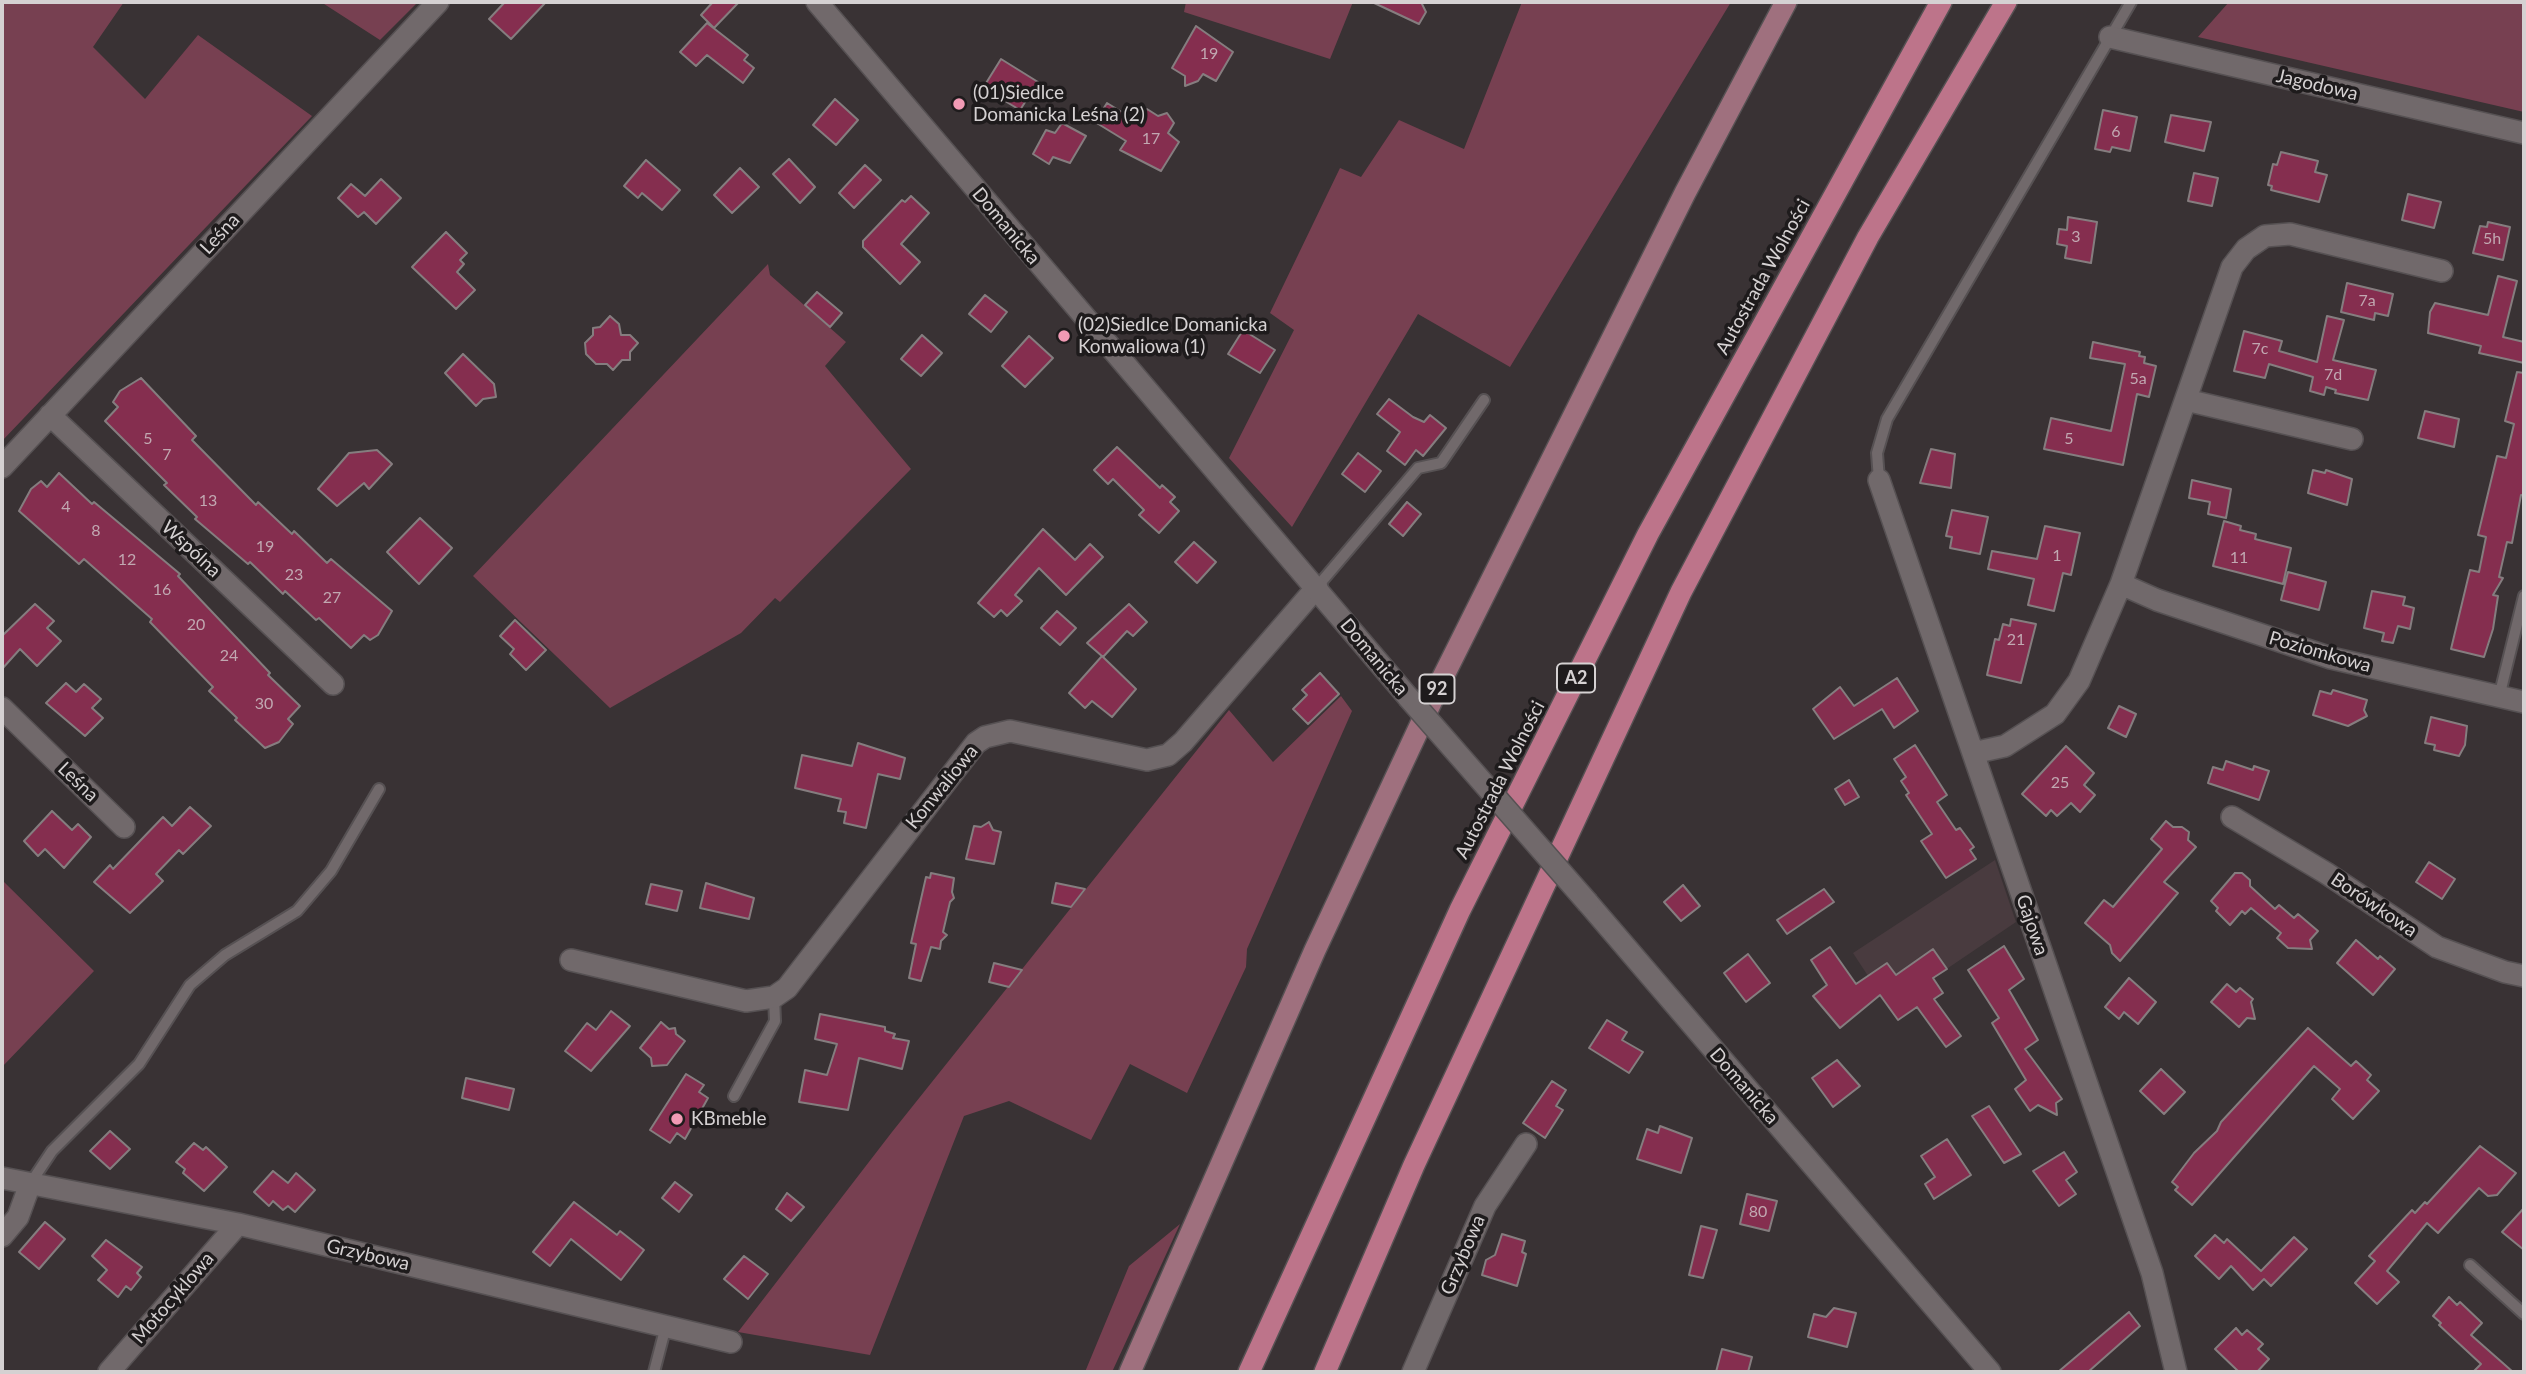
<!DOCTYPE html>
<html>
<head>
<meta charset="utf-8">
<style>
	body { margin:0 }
	#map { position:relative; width:2526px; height:1374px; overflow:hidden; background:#393234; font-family:Lato,sans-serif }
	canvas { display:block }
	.frame { position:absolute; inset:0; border:4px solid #d5d1d2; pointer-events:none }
</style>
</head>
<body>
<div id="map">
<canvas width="2526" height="1374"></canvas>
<div class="frame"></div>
</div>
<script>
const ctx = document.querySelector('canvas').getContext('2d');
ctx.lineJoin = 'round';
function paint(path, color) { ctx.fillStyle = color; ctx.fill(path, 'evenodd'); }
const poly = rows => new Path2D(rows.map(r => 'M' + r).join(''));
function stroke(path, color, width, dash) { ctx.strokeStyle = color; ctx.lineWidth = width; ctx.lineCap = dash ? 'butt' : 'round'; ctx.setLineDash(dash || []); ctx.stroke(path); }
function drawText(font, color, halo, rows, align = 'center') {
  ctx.font = font + ' Lato,sans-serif'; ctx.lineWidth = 7; ctx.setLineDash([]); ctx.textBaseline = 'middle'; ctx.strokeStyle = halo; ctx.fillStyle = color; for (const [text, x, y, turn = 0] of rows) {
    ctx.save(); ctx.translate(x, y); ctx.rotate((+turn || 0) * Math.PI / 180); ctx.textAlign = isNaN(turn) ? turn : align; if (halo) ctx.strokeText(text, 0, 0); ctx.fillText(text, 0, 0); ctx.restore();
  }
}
const built = poly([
	[1995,860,2016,922,1889,1008,1853,953]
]);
const green = poly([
	[2,2,124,2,93,47,145,99,198,35,312,116,2,441],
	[321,2,418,2,380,40],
	[1186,2,1353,2,1330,59,1184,12],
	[1522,2,1731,2,1510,367,1418,314,1292,527,1229,458,1294,330,1270,313,1340,168,1361,177,1399,120,1464,149],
	[2229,2,2524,2,2524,112,2198,37],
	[768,264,770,275,846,342,825,366,911,469,780,602,775,598,741,633,610,708,473,576],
	[1341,696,1352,711,1247,949,1246,967,1187,1093,1130,1064,1091,1140,1009,1101,964,1116,870,1355,738,1332,892,1132,1229,710,1273,762],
	[2,880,94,971,2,1067],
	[1180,1224,1112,1372,1085,1372,1129,1266]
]);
const building = poly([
	[505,2,546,2,511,39,489,19,505,2],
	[713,2,739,2,714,28,701,15,713,2],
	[1372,2,1421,2,1426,12,1419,24,1372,2],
	[707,23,748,55,744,60,754,68,743,83,707,55,696,66,680,52,707,23],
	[1196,26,1233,52,1216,81,1203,74,1198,81,1185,86,1185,76,1172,68,1196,26],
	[1001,59,1038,82,1020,110,983,88,1001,59],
	[835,99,858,120,836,145,813,125,835,99],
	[1107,103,1138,122,1147,109,1158,116,1167,113,1174,123,1168,133,1179,142,1161,171,1120,150,1126,141,1095,122,1107,103],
	[2103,110,2137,117,2130,151,2112,147,2110,152,2095,149,2103,110],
	[2171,115,2211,122,2204,151,2165,142,2171,115],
	[1062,123,1086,136,1070,163,1053,157,1049,164,1033,154,1046,130,1055,133,1062,123],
	[2281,152,2318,161,2315,172,2327,175,2319,202,2271,190,2272,186,2268,185,2273,164,2277,165,2281,152],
	[789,159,815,187,800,203,773,174,789,159],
	[646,160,680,190,662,210,642,193,638,198,624,186,646,160],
	[865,165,881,180,854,208,839,193,865,165],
	[740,168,759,187,732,213,714,195,740,168],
	[2194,173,2218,178,2212,206,2188,201,2194,173],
	[381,179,401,198,376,224,364,212,358,217,338,198,351,184,365,196,381,179],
	[2408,194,2441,202,2434,228,2402,220,2408,194],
	[911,196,929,213,901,244,920,262,900,284,863,247,863,241,902,200,905,202,911,196],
	[2068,217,2097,222,2091,263,2065,258,2067,246,2057,244,2059,229,2067,230,2068,217],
	[2488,222,2510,227,2503,260,2473,253,2480,226,2487,227,2488,222],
	[446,232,467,253,460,260,464,264,457,272,475,290,456,309,412,267,446,232],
	[2498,276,2517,281,2503,337,2524,342,2524,363,2479,353,2481,346,2428,333,2430,312,2435,303,2488,315,2498,276],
	[2347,283,2393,294,2388,316,2375,313,2374,320,2341,312,2347,283],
	[817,292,842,313,830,327,805,305,817,292],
	[985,295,1007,312,991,332,969,314,985,295],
	[610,316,619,324,621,335,630,335,638,343,630,352,630,360,622,360,613,370,607,364,596,364,586,354,585,343,593,335,593,328,600,327,610,316],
	[2327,316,2344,320,2333,360,2376,370,2368,400,2335,393,2336,390,2326,387,2324,395,2310,391,2313,377,2269,364,2265,378,2234,371,2244,331,2282,341,2279,351,2317,362,2327,316],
	[1243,330,1275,350,1260,373,1228,354,1243,330],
	[922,335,942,353,921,376,901,359,922,335],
	[1029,336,1053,358,1025,387,1002,366,1029,336],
	[2093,342,2140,352,2139,356,2145,357,2144,363,2156,366,2149,397,2137,394,2123,465,2044,449,2051,418,2111,431,2125,364,2090,358,2093,342],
	[463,354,494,384,496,397,483,399,476,406,445,373,463,354],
	[2517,372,2524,373,2524,495,2521,495,2512,543,2507,542,2499,577,2503,578,2493,595,2498,596,2493,629,2484,657,2451,649,2470,570,2479,572,2486,537,2478,535,2497,456,2506,458,2514,424,2505,421,2517,372],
	[141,378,196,436,192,440,256,505,258,502,292,534,294,531,327,563,331,559,392,611,378,635,370,640,364,635,351,648,319,618,316,620,285,591,283,594,250,562,248,564,195,519,197,517,164,485,167,483,105,421,118,407,113,402,120,391,141,378],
	[1389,399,1413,417,1424,422,1430,415,1446,428,1423,456,1416,450,1405,465,1387,451,1400,432,1377,414,1389,399],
	[2425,411,2459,419,2454,447,2418,438,2425,411],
	[1117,447,1160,488,1162,485,1175,497,1170,502,1179,511,1159,533,1139,515,1144,510,1113,479,1108,484,1094,470,1117,447],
	[1931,449,1955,454,1951,488,1920,483,1931,449],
	[377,450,392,464,369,489,364,483,337,506,318,489,349,453,377,450],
	[1358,453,1381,471,1365,492,1342,474,1358,453],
	[2313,470,2325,473,2326,470,2352,479,2347,505,2308,493,2313,470],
	[59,473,92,504,94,502,180,574,178,576,270,673,268,675,300,706,288,719,293,724,279,742,265,748,235,720,237,718,209,691,213,687,150,622,152,619,84,559,79,564,19,511,31,489,41,481,47,487,59,473],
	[2192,480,2231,489,2226,518,2208,514,2210,502,2189,498,2192,480],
	[1407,502,1421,514,1403,536,1389,524,1407,502],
	[1952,510,1988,517,1980,554,1950,548,1952,537,1946,536,1952,510],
	[420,518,452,548,419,584,387,552,420,518],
	[2224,521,2241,526,2240,530,2256,534,2255,539,2291,548,2283,584,2213,566,2224,521],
	[2045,526,2080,533,2071,575,2063,573,2054,611,2028,605,2034,579,1988,569,1992,551,2037,559,2045,526],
	[1043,529,1075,560,1090,544,1103,557,1066,595,1039,568,1015,595,1022,601,1007,616,1001,610,994,617,978,603,1043,529],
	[1194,542,1216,562,1197,583,1175,562,1194,542],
	[2288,572,2326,582,2319,610,2281,600,2288,572],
	[2372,591,2405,597,2403,605,2414,608,2410,629,2398,626,2393,643,2382,641,2384,633,2364,628,2372,591],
	[35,604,54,621,47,628,61,641,37,666,20,649,2,669,2,636,35,604],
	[1129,604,1147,622,1133,636,1127,631,1103,657,1087,643,1129,604],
	[1057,611,1076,628,1060,645,1041,628,1057,611],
	[2011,619,2036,624,2021,683,1987,675,1995,639,1999,640,2003,624,2010,626,2011,619],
	[515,620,546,650,526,670,510,654,514,649,500,636,515,620],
	[1102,656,1136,689,1112,717,1092,701,1085,708,1069,693,1102,656],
	[1320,673,1339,694,1308,724,1293,709,1307,695,1302,690,1320,673],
	[1897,678,1918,711,1894,728,1882,709,1834,739,1813,709,1840,687,1854,706,1897,678],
	[66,683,76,692,84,684,101,699,92,708,103,718,85,736,46,703,66,683],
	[2333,690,2367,700,2364,710,2367,716,2348,726,2313,715,2320,691,2331,694,2333,690],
	[2119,706,2136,714,2126,737,2108,728,2119,706],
	[2431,717,2467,726,2465,745,2459,756,2434,750,2435,745,2425,743,2431,717],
	[858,743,905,758,900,779,878,774,866,828,844,823,846,812,838,811,841,799,795,788,802,755,852,766,858,743],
	[1915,745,1947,795,1937,802,1956,830,1960,828,1974,847,1970,850,1976,859,1946,878,1921,841,1932,834,1906,795,1909,793,1901,781,1906,777,1894,759,1915,745],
	[2066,746,2094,773,2084,785,2095,795,2080,812,2071,803,2057,816,2051,810,2046,816,2022,794,2066,746],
	[2226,761,2253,770,2254,766,2269,771,2259,800,2208,783,2213,767,2223,770,2226,761],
	[1849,780,1859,797,1845,805,1835,789,1849,780],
	[190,807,211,826,183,854,179,850,156,874,163,881,130,913,94,882,110,865,113,869,163,817,172,826,190,807],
	[52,811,72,830,78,824,91,837,64,868,45,849,38,856,24,841,52,811],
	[2166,821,2173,827,2182,827,2189,832,2188,840,2196,847,2164,882,2178,893,2120,961,2112,953,2110,945,2085,923,2104,900,2113,907,2162,849,2151,839,2166,821],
	[989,822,993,830,1001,832,994,864,966,859,974,826,981,827,989,822],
	[2429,862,2455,879,2442,899,2416,882,2429,862],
	[931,873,954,878,952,892,954,898,950,902,943,932,947,935,941,941,940,949,931,947,921,981,909,978,916,944,911,943,926,877,930,878,931,873],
	[2235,873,2242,873,2250,880,2250,886,2275,909,2279,905,2294,918,2298,914,2318,931,2310,940,2312,949,2288,948,2277,938,2281,933,2251,908,2245,914,2242,911,2230,925,2216,911,2218,908,2211,901,2235,873],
	[706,883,754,898,749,919,700,908,706,883],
	[1056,883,1085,889,1071,907,1052,903,1056,883],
	[651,884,682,891,677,911,646,904,651,884],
	[1683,885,1700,906,1681,921,1664,902,1683,885],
	[1824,889,1834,902,1787,934,1777,920,1824,889],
	[2356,940,2378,959,2380,956,2395,969,2373,995,2337,963,2356,940],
	[2004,946,2024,979,2009,990,2038,1040,2025,1049,2062,1099,2056,1103,2057,1115,2038,1105,2030,1111,2015,1089,2026,1080,1992,1023,1999,1018,1968,970,2004,946],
	[1830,947,1856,984,1887,963,1896,975,1933,949,1947,969,1933,978,1943,993,1934,999,1961,1036,1946,1047,1917,1007,1898,1020,1880,995,1840,1028,1813,996,1827,985,1811,960,1830,947],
	[1748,954,1770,983,1746,1002,1724,973,1748,954],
	[994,963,1022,970,1009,987,989,982,994,963],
	[2129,978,2156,1002,2138,1024,2124,1012,2119,1019,2105,1007,2129,978],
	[2227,984,2236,992,2240,988,2253,999,2251,1002,2255,1019,2247,1018,2239,1027,2211,1002,2227,984],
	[611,1011,630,1026,591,1071,565,1051,587,1023,596,1030,611,1011],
	[820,1014,885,1027,885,1031,895,1034,893,1038,909,1041,902,1069,859,1058,848,1110,799,1102,805,1070,827,1075,837,1044,815,1039,820,1014],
	[1607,1020,1627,1032,1622,1040,1643,1052,1629,1073,1589,1048,1607,1020],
	[661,1022,669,1029,675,1028,676,1034,685,1041,667,1065,652,1066,651,1058,640,1048,661,1022],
	[2308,1028,2351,1066,2356,1061,2371,1075,2367,1080,2379,1091,2353,1119,2332,1099,2340,1089,2314,1066,2192,1205,2175,1190,2178,1187,2172,1182,2194,1153,2217,1131,2221,1122,2308,1028],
	[1837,1060,1860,1086,1833,1107,1812,1078,1837,1060],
	[2161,1069,2185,1092,2164,1114,2140,1091,2161,1069],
	[686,1074,704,1085,699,1092,708,1098,685,1139,677,1133,670,1143,650,1130,686,1074],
	[466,1078,514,1089,509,1110,462,1098,466,1078],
	[1552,1081,1566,1090,1556,1106,1563,1110,1545,1138,1523,1123,1552,1081],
	[1989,1106,2021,1154,2004,1163,1972,1116,1989,1106],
	[1660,1126,1692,1138,1681,1173,1637,1159,1647,1129,1658,1133,1660,1126],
	[110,1131,130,1149,110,1169,90,1151,110,1131],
	[1947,1139,1971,1175,1934,1199,1925,1184,1935,1177,1921,1156,1947,1139],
	[194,1143,203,1150,206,1147,227,1167,204,1191,183,1173,185,1169,176,1162,194,1143],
	[2480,1146,2516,1173,2497,1195,2488,1196,2479,1188,2438,1233,2427,1223,2387,1271,2399,1282,2377,1304,2355,1283,2375,1261,2369,1256,2412,1210,2415,1213,2425,1202,2427,1204,2480,1146],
	[2064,1152,2077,1172,2066,1180,2076,1194,2059,1206,2033,1171,2064,1152],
	[273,1171,288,1183,296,1173,315,1190,295,1212,288,1206,283,1210,273,1201,269,1206,254,1192,273,1171],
	[675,1182,692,1195,679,1212,662,1198,675,1182],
	[787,1193,804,1207,791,1221,776,1209,787,1193],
	[1747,1194,1777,1201,1769,1231,1740,1224,1747,1194],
	[574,1202,617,1235,620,1231,644,1250,621,1280,571,1239,550,1266,533,1252,574,1202],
	[2524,1208,2524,1250,2502,1232,2524,1208],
	[45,1222,65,1239,39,1269,19,1252,45,1222],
	[1701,1226,1717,1230,1703,1278,1689,1275,1701,1226],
	[1502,1234,1525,1241,1522,1252,1526,1254,1517,1286,1482,1275,1486,1260,1495,1255,1502,1234],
	[2215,1235,2224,1243,2227,1239,2261,1271,2294,1237,2307,1249,2271,1286,2264,1279,2253,1290,2231,1266,2219,1279,2195,1256,2215,1235],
	[106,1240,142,1267,137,1273,141,1277,131,1290,126,1286,118,1297,98,1280,107,1270,92,1256,106,1240],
	[744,1256,768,1274,748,1299,724,1279,744,1256],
	[2449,1297,2457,1305,2460,1302,2482,1323,2471,1335,2513,1372,2473,1372,2481,1364,2439,1325,2441,1323,2433,1316,2449,1297],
	[1834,1308,1856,1313,1847,1347,1808,1337,1814,1314,1826,1317,1834,1308],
	[2129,1312,2140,1326,2088,1372,2058,1372,2129,1312],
	[2236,1328,2242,1335,2247,1330,2263,1344,2258,1349,2269,1359,2257,1372,2239,1372,2215,1349,2236,1328],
	[1722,1349,1752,1357,1748,1372,1716,1372,1722,1349]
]);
const service = poly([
	[1879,480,1877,453,1887,419,2131,2],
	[1317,587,1418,468,1441,463,1484,400],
	[2499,697,2524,596],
	[734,1096,775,1021,774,997],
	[30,1184,52,1151,139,1064,190,985,225,955,297,911,331,871,379,789],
	[2470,1265,2524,1314],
	[654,1372,666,1326]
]);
const minor = poly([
	[2110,37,2524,133],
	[2186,400,2352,439],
	[50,415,333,684],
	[2,467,438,2],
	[1879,480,2152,1273,2176,1372],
	[2121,584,2157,600,2331,658,2524,702],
	[2,708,124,827],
	[1973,753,2005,746,2055,714,2079,681,2121,584,2232,267,2246,249,2265,236,2290,234,2442,271],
	[2232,817,2326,873,2437,947,2505,972,2524,976],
	[571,960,746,1001,774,997,787,988,976,743,985,737,1010,731,1147,760,1168,755,1183,742,1317,587],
	[2,1178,238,1224,731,1342],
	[2,1236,18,1217,30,1184],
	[109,1372,238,1224],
	[1413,1372,1485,1206,1526,1144]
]);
const tertiary = poly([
	[817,2,1408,697],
	[1588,903,1990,1372]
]);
const primary = poly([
	[1130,1372,1315,950,1441,681,1685,193,1786,2]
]);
const motorway = poly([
	[1249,1372,1460,910,1648,534,1941,2],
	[1325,1372,1414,1165,1681,592,1868,237,2006,2]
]);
const tertiaryBridge = poly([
	[1408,697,1588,903]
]);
const markers = [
	[959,104,7,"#f19ab4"],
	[1064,336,7,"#f19ab4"],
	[677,1119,7,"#f19ab4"]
];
const numberNames = [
	["19",1209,54],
	["6",2116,132],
	["17",1151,139],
	["3",2076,237],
	["5h",2492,239],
	["7a",2367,301],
	["7c",2260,349],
	["7d",2333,375],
	["5a",2138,379],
	["5",148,439],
	["5",2069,439],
	["7",167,455],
	["13",208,501],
	["4",66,507],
	["8",96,531],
	["19",265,547],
	["1",2057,556],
	["11",2239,558],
	["12",127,560],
	["23",294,575],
	["16",162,590],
	["27",332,598],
	["20",196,625],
	["21",2016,640],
	["24",229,656],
	["30",264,704],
	["25",2060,783],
	["80",1758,1212]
];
const shields = [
	[1576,678,38],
	[1437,689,35]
];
const shieldNames = [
	["A2",1576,678],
	["92",1437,689]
];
const streetNames = [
	["Jagodowa",2317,85,13],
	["Domanicka",1006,226,50],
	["Leśna",220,234,-47],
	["Autostrada Wolności",1763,277,-61],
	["Wspólna",191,549,43],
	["Poziomkowa",2320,652,16],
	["Domanicka",1374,657,50],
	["Autostrada Wolności",1500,780,-63],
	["Leśna",78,782,44],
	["Konwaliowa",942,787,-51],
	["Borówkowa",2374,905,34],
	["Gajowa",2032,925,71],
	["Domanicka",1744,1086,49],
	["Grzybowa",368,1255,13],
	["Grzybowa",1463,1255,-67],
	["Motocyklowa",173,1298,-49]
];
const poiNames = [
	["(01)Siedlce",973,93],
	["Domanicka Leśna (2)",973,115],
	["(02)Siedlce Domanicka",1078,325],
	["Konwaliowa (1)",1078,347],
	["KBmeble",691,1119]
];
paint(built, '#493b3f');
paint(green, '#774051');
paint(building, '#852e4f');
stroke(building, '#857d7f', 2);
stroke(service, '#565153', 14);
stroke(minor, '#565153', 24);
stroke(tertiary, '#565153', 24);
stroke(primary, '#565153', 24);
stroke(motorway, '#565153', 24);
stroke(service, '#71696b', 10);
stroke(minor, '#71696b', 21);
stroke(tertiary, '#71696b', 21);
stroke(primary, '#9f707e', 21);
stroke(motorway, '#bd748a', 21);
stroke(tertiaryBridge, '#565153', 24, []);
stroke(tertiaryBridge, '#71696b', 21);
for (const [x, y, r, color] of markers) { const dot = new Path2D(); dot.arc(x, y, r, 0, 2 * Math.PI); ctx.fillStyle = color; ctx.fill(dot); stroke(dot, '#1e1b1c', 2.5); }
drawText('16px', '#c1a8b1', null, numberNames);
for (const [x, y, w] of shields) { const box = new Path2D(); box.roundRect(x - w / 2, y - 14.5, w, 29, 5); ctx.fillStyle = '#1e1b1c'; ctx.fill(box); stroke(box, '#d5d1d2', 2); }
drawText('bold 18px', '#d5d1d2', null, shieldNames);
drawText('19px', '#d5d1d2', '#1e1b1c', streetNames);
drawText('19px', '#d5d1d2', '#1e1b1c', poiNames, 'left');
</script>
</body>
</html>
